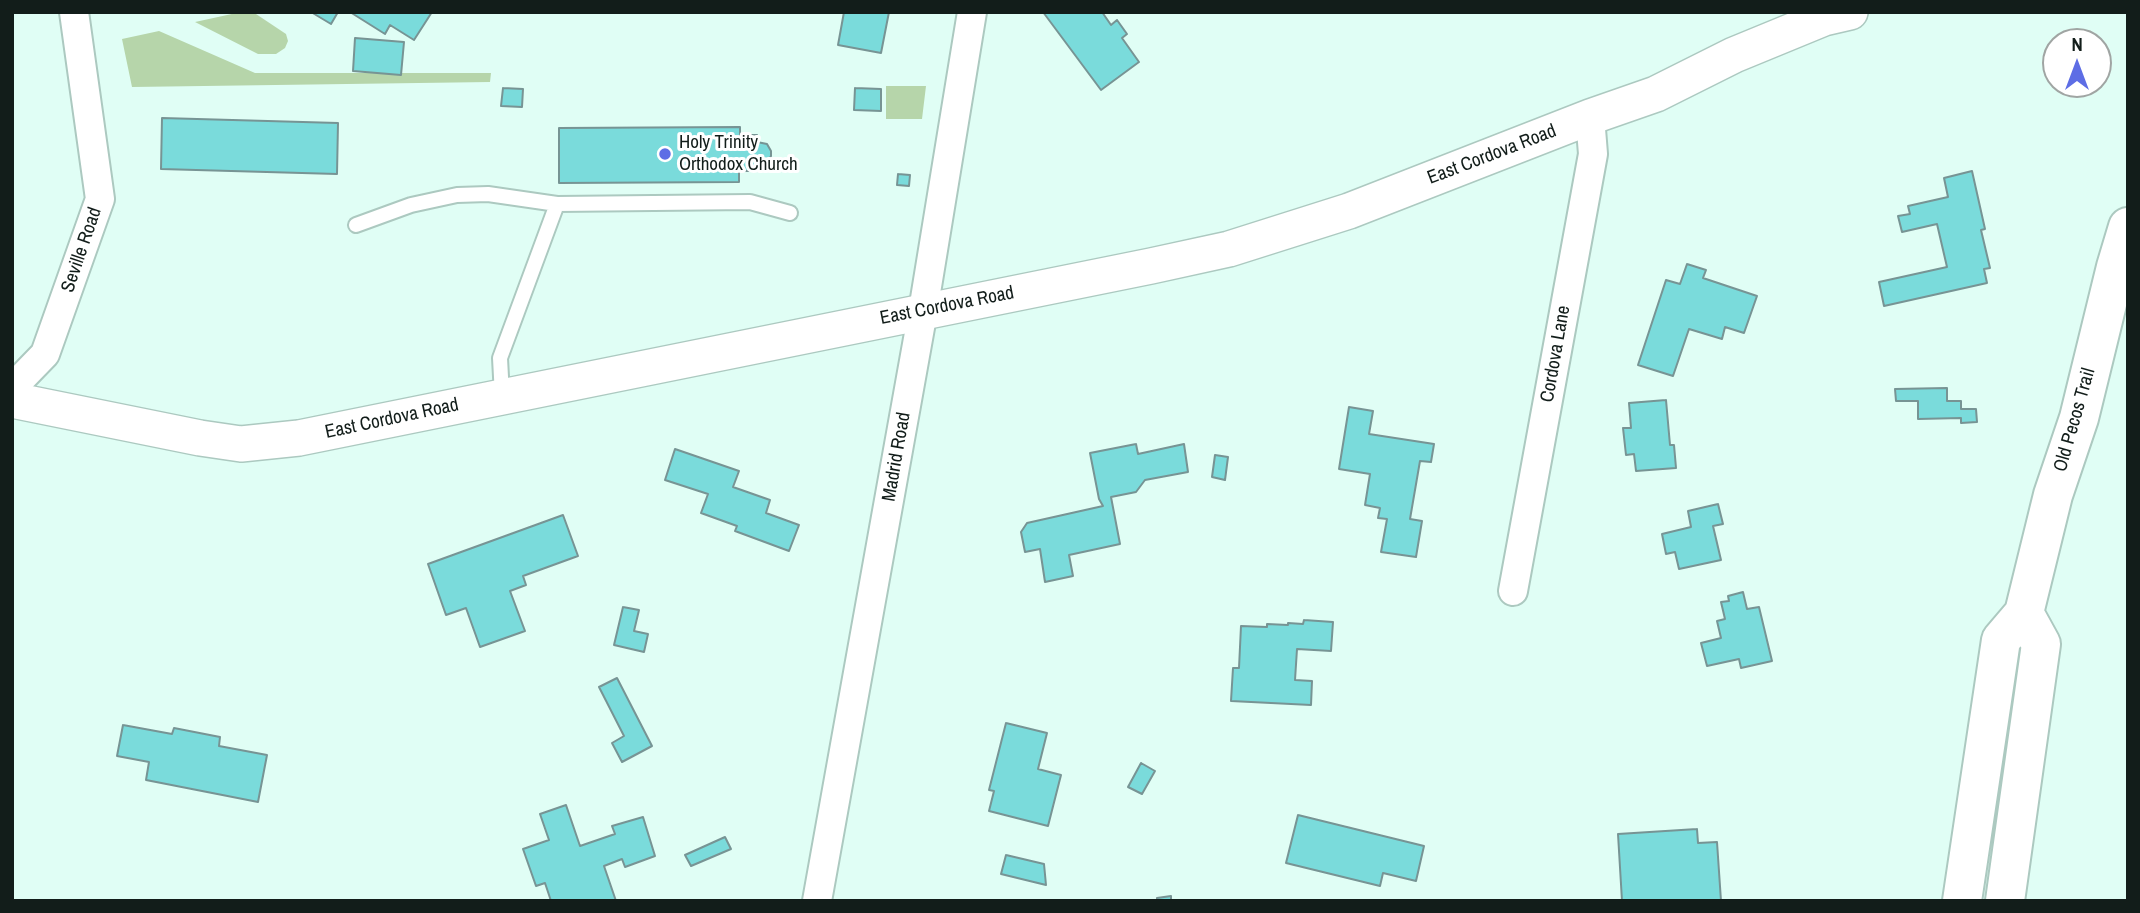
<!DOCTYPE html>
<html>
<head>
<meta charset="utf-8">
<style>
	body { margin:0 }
	#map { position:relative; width:2140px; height:913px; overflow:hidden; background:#e0fef5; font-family:"Archivo Narrow",sans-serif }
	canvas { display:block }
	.frame { position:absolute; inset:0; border:14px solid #121d1a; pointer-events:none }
	.north { position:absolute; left:2042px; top:28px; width:70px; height:70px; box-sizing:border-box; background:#fff; border:2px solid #a0a5a3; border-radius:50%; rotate:0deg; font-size:19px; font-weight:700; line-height:28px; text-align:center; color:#121d1a }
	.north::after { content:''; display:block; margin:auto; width:24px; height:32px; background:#5d6de5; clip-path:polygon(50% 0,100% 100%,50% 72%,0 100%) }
</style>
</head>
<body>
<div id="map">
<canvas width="2140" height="913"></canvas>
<div class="frame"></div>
<div class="north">N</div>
</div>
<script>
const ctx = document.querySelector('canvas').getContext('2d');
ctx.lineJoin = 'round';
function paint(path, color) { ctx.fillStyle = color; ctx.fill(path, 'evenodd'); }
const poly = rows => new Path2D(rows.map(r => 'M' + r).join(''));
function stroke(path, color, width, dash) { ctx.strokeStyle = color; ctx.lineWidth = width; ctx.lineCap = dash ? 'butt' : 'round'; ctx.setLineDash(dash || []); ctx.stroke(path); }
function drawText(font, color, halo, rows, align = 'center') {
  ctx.font = font + ' "Archivo Narrow",sans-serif'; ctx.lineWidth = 6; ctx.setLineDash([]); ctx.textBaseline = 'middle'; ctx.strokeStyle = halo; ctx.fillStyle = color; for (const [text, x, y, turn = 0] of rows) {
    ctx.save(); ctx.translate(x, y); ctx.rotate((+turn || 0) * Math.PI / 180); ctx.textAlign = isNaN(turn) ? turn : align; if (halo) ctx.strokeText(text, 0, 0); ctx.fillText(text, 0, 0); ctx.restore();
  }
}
const green = poly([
	[241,12,253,12,286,34,288,41,285,48,276,54,258,54,195,22],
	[159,31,255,73,491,73,490,82,132,87,122,39],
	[886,86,926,86,922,119,886,119]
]);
const building = poly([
	[311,12,338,12,331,24,311,12],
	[350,12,432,12,414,40,390,25,385,34,350,12],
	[844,12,889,12,881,53,838,45,844,12],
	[1043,12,1102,12,1111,25,1117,20,1127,34,1122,38,1139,62,1101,90,1043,12],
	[355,38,404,42,401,75,353,71,355,38],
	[503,88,523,89,522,107,501,106,503,88],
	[855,88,881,89,881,111,854,110,855,88],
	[162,118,338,123,337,174,161,169,162,118],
	[740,127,740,135,757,135,757,142,767,144,771,151,771,156,767,163,757,166,757,171,739,171,739,182,559,183,559,128,740,127],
	[1972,171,1985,229,1981,230,1990,268,1984,269,1987,283,1884,306,1879,282,1947,267,1937,224,1902,232,1898,216,1910,214,1908,206,1948,197,1944,178,1972,171],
	[898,174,910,175,909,186,897,185,898,174],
	[1687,264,1706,270,1703,278,1757,296,1744,333,1725,327,1722,339,1689,329,1673,376,1638,365,1666,280,1680,284,1687,264],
	[1947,388,1947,401,1961,401,1961,409,1976,409,1977,422,1961,423,1961,418,1918,419,1918,401,1896,401,1895,389,1947,388],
	[1666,400,1670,445,1674,445,1676,468,1636,471,1634,454,1626,455,1623,428,1631,428,1629,403,1666,400],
	[1349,407,1373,411,1369,434,1434,444,1431,462,1420,461,1410,519,1422,521,1416,557,1381,552,1387,519,1378,518,1380,508,1365,505,1370,474,1339,469,1349,407],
	[1136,444,1138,454,1184,444,1188,472,1145,480,1136,492,1111,497,1120,544,1069,555,1073,576,1045,582,1040,549,1025,552,1021,532,1027,523,1103,506,1099,499,1090,453,1136,444],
	[675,449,739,471,733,487,770,500,766,513,799,525,789,551,735,531,737,526,701,513,708,494,665,480,675,449],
	[1215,455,1228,457,1225,480,1212,477,1215,455],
	[1718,504,1723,524,1713,526,1721,560,1679,569,1675,552,1666,554,1662,534,1691,527,1688,511,1718,504],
	[563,515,578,556,523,576,526,585,510,591,525,631,480,647,466,608,446,615,428,564,563,515],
	[1743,592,1747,609,1759,607,1772,661,1741,668,1739,659,1707,666,1701,643,1721,638,1717,621,1725,619,1721,602,1729,601,1728,596,1743,592],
	[623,607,639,610,634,631,648,634,644,652,614,645,623,607],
	[1304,620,1333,622,1331,651,1297,649,1295,680,1312,681,1311,705,1231,701,1233,668,1239,668,1241,626,1267,627,1267,624,1288,625,1288,623,1303,624,1304,620],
	[617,678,652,746,622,762,612,743,624,736,599,687,617,678],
	[1006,723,1047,733,1038,769,1061,775,1048,826,989,811,994,791,989,790,1006,723],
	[123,725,172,734,174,728,220,737,219,746,267,755,258,802,146,780,149,762,117,756,123,725],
	[1141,763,1155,771,1142,794,1128,787,1141,763],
	[566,805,580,846,615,834,612,826,643,817,655,856,625,867,622,859,604,866,616,901,551,901,545,883,536,886,523,849,549,840,540,814,566,805],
	[1298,815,1424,846,1416,881,1383,873,1380,886,1286,863,1298,815],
	[1697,829,1698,843,1717,842,1721,901,1622,901,1618,834,1697,829],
	[725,837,731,849,691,866,685,855,725,837],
	[1006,855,1044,864,1046,885,1001,874,1006,855],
	[1171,896,1171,901,1157,901,1157,898,1171,896]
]);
const service = poly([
	[356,225,411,205,457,195,488,194,557,204],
	[502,396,500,358,557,204,750,202,790,213]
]);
const minor = poly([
	[12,388,45,354,100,199,74,12],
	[1513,591,1593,154,1590,117],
	[817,901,923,311,972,12]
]);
const tertiary = poly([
	[12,400,200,438,241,444,299,438,1151,266,1229,249,1349,211,1590,117,1656,94,1734,55,1824,18,1850,12]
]);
const secondary = poly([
	[1962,901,2001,640,2024,613,2053,495,2079,418,2116,267,2128,227],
	[2005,901,2041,644,2024,613]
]);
const markers = [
	[665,154,7,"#5d6de5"]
];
const poiNames = [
	["Holy Trinity",679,143],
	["Orthodox Church",679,165]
];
const streetNames = [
	["East Cordova Road",1492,155,-21],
	["Seville Road",82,250,-71],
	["East Cordova Road",947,306,-11],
	["Cordova Lane",1556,354,-80],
	["East Cordova Road",392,419,-12],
	["Old Pecos Trail",2075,420,-74],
	["Madrid Road",897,457,-80]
];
paint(green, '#b6d5aa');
paint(building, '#7adbdb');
stroke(building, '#779494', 2);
stroke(service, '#acc9c0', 18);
stroke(minor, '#acc9c0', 32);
stroke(tertiary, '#acc9c0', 38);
stroke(secondary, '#acc9c0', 42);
stroke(service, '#fff', 14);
stroke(minor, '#fff', 28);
stroke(tertiary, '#fff', 35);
stroke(secondary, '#fff', 38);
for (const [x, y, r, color] of markers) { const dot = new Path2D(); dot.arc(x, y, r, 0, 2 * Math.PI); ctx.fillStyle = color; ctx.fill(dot); stroke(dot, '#fff', 2.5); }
drawText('19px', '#121d1a', '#fff', poiNames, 'left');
drawText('19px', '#121d1a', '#fff', streetNames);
</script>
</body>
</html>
